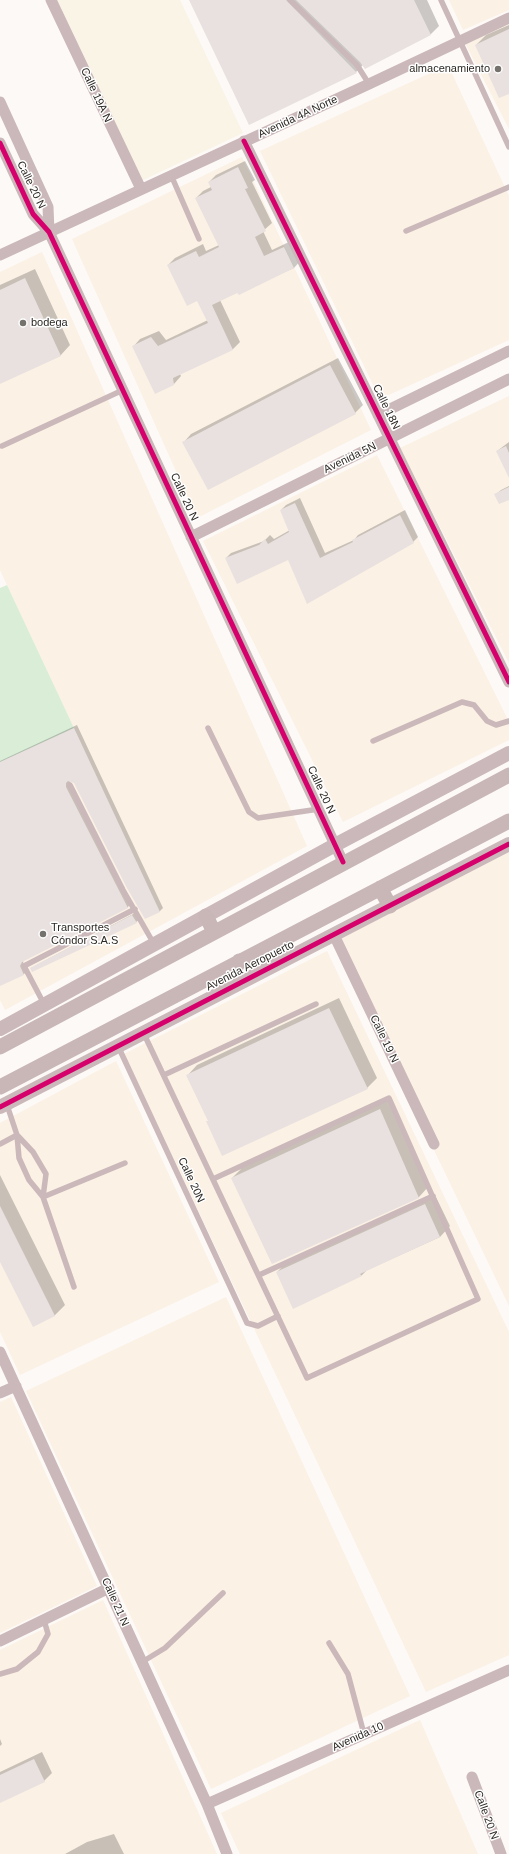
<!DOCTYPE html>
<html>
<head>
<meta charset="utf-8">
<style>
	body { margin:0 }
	canvas { display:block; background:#fcf9f6 }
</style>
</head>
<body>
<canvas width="509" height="1854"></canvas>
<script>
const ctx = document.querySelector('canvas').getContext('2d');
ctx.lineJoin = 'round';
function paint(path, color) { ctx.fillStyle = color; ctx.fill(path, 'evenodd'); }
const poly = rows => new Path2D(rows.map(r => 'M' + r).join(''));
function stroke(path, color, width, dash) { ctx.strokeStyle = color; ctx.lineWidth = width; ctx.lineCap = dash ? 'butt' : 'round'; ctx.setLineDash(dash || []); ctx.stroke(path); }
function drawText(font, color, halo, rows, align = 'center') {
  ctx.font = font + ' Arial,sans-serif'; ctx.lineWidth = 3; ctx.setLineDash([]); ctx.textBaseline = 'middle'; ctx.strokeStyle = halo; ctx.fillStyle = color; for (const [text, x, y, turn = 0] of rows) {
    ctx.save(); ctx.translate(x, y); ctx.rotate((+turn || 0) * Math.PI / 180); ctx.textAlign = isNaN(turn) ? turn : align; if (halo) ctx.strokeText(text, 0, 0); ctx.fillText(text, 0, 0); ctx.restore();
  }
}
const built = poly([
	[449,0,509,0,509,10,463,30],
	[509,23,509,129,465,43],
	[448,65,509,196,509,340,380,399,260,151],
	[242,157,371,430,197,518,72,239],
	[42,252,307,846,5,1010,0,1000,0,762,74,728,0,570,0,272],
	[509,396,509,663,400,448],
	[377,455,509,722,509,740,343,822,203,541],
	[509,851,509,1306,334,942],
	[327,951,509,1332,509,1655,426,1692,124,1054],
	[116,1061,219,1282,20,1375,0,1332,0,1123],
	[226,1297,410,1696,211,1789,26,1391],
	[11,1397,97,1586,0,1633,0,1402],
	[103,1600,217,1854,0,1854,0,1650],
	[420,1720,478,1854,240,1854,221,1813]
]);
const education = poly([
	[52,0,180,0,243,133,139,182]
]);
const green = poly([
	[7,585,74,728,0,762,0,588]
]);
const shadow = poly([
	[191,0,427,0,439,26,431,34,365,68,363,65,356,72,249,124],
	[509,25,509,92,476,45,486,35],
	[245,161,255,180,252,182,272,223,263,231,272,250,291,241,301,260,294,268,220,300,240,342,233,349,180,374,181,376,174,384,133,347,140,339,159,331,166,340,208,320,198,300,168,265,175,258,203,244,206,251,219,245,196,198,203,191,211,187,209,182,216,175],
	[35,269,70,345,60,356,0,383,0,285],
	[338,358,363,405,355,413,184,442,191,434],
	[509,442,509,475,497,451],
	[509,486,509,499,495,495,501,490],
	[300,498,325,553,354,540,358,535,405,510,418,537,413,542,307,602,289,559,226,558,231,553,264,541,270,535,274,539,290,530,281,510,286,505],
	[77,725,163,908,159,912,75,782,69,780,131,903,128,907,24,960,23,962,27,971,24,974,0,985,0,761],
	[135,913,139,920,136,922,31,968],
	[339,998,377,1078,367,1088,207,1122,209,1120,187,1076,197,1065],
	[390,1099,429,1186,419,1197,272,1263,232,1178,242,1168],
	[0,1175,65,1305,54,1316,0,1259],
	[435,1195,450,1226,440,1237,367,1270,361,1276,277,1272,287,1262],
	[0,1739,2,1744,0,1746],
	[42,1752,52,1773,44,1781,0,1802,0,1772],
	[114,1834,124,1854,65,1854,87,1842]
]);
const building = poly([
	[189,0,286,0,357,73,249,125],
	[296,0,414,0,431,35,365,69,360,62],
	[509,29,509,94,499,98,475,45],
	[238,167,248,188,245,189,266,231,255,237,264,256,284,247,294,268,239,295,237,293,212,305,233,350,173,378,174,385,155,394,132,346,151,337,158,346,208,323,197,301,187,306,167,265,196,251,199,257,219,247,195,198,212,190,208,182],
	[25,278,61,356,0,384,0,290],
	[330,365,356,414,208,490,182,442],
	[506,446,509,453,509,478,496,451],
	[509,487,509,500,499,504,494,494],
	[295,503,320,558,353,542,352,540,400,515,414,543,307,604,288,560,237,584,225,558,259,545,265,539,268,544,289,532,280,510],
	[74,728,160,912,145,919,127,888,74,783,68,781,66,783,66,787,128,908,22,962,20,966,24,975,0,986,0,762],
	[132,915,137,923,32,972,30,968],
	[329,1008,368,1089,222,1156,206,1121,208,1121,186,1075],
	[380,1109,419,1198,272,1264,231,1178],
	[425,1204,440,1237,360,1274,362,1276,293,1309,276,1272],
	[0,1206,55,1316,33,1327,0,1262],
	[34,1759,45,1782,0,1803,0,1775]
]);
const service = poly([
	[290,0,357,65,369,84],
	[441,0,509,147],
	[171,175,199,239],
	[406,231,509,187],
	[2,446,123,390],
	[208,728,249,812,258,818,319,809],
	[373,741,462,702,474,705,487,721,496,725,509,721],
	[70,785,123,890,154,944],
	[44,1004,24,966,135,909],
	[144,1034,307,1378,478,1299,389,1098,213,1179],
	[118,1046,247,1323,258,1326,278,1316],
	[164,1075,316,1004],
	[7,1105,17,1135,33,1152,46,1174,43,1197,74,1287],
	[0,1144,17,1135,19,1158,29,1180,43,1197,125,1163],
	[259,1275,433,1196],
	[329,1643,348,1674,364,1734],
	[142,1662,165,1648,223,1593],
	[0,1674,17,1669,38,1652,48,1634,44,1620]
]);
const minor = poly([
	[51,0,141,189],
	[0,102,48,207,49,232],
	[244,141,509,682],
	[0,143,33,214,49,232,343,862],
	[0,255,369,84,509,18],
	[378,415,509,351],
	[191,537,509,379],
	[334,935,434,1144],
	[0,1352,207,1804,227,1854],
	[0,1393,16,1386],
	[0,1641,109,1588],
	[472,1777,501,1854],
	[207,1804,509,1670]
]);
const tertiary = poly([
	[0,1029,335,845,509,753],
	[0,1107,509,844]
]);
const secondary = poly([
	[380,888,390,906],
	[206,916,214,932],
	[225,990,239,961],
	[0,1047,509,775],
	[0,1087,509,821]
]);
const cycleway = poly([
	[244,141,509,682],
	[0,143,33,214,49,232,343,862],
	[0,1107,509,844]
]);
const markers = [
	[498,69,4,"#75716d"],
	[23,323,4,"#75716d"],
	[43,934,4,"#75716d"]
];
const poiNames = [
	["almacenamiento",490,69,"right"],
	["bodega",31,323],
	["Transportes",51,928],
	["Cóndor S.A.S",51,941]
];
const streetNames = [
	["Calle 19A N",96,95,65],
	["Avenida 4A Norte",298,117,-25],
	["Calle 20 N",31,185,64],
	["Calle 18N",386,407,64],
	["Avenida 5N",350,458,-26],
	["Calle 20 N",184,497,65],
	["Calle 20 N",321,790,65],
	["Avenida Aeropuerto",250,966,-27],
	["Calle 19 N",384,1039,64],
	["Calle 20N",191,1180,65],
	["Calle 21 N",115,1602,66],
	["Avenida 10",358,1737,-24],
	["Calle 20 N",486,1815,70]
];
paint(built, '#fbf1e4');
paint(education, '#faf4e7');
paint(green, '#daeed7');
paint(shadow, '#0003');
paint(building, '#e9e1df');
stroke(service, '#cbb8ba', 5.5);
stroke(minor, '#cbb8ba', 11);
stroke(tertiary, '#cbb8ba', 14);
stroke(secondary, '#c9b7b8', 15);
stroke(cycleway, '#d6006c', 5);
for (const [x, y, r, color] of markers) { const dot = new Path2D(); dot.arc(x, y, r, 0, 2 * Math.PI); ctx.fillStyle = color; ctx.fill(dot); stroke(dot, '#fff', 1.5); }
drawText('11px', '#2c2823', '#fff', poiNames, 'left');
drawText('11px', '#2c2823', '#fff', streetNames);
</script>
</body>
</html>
